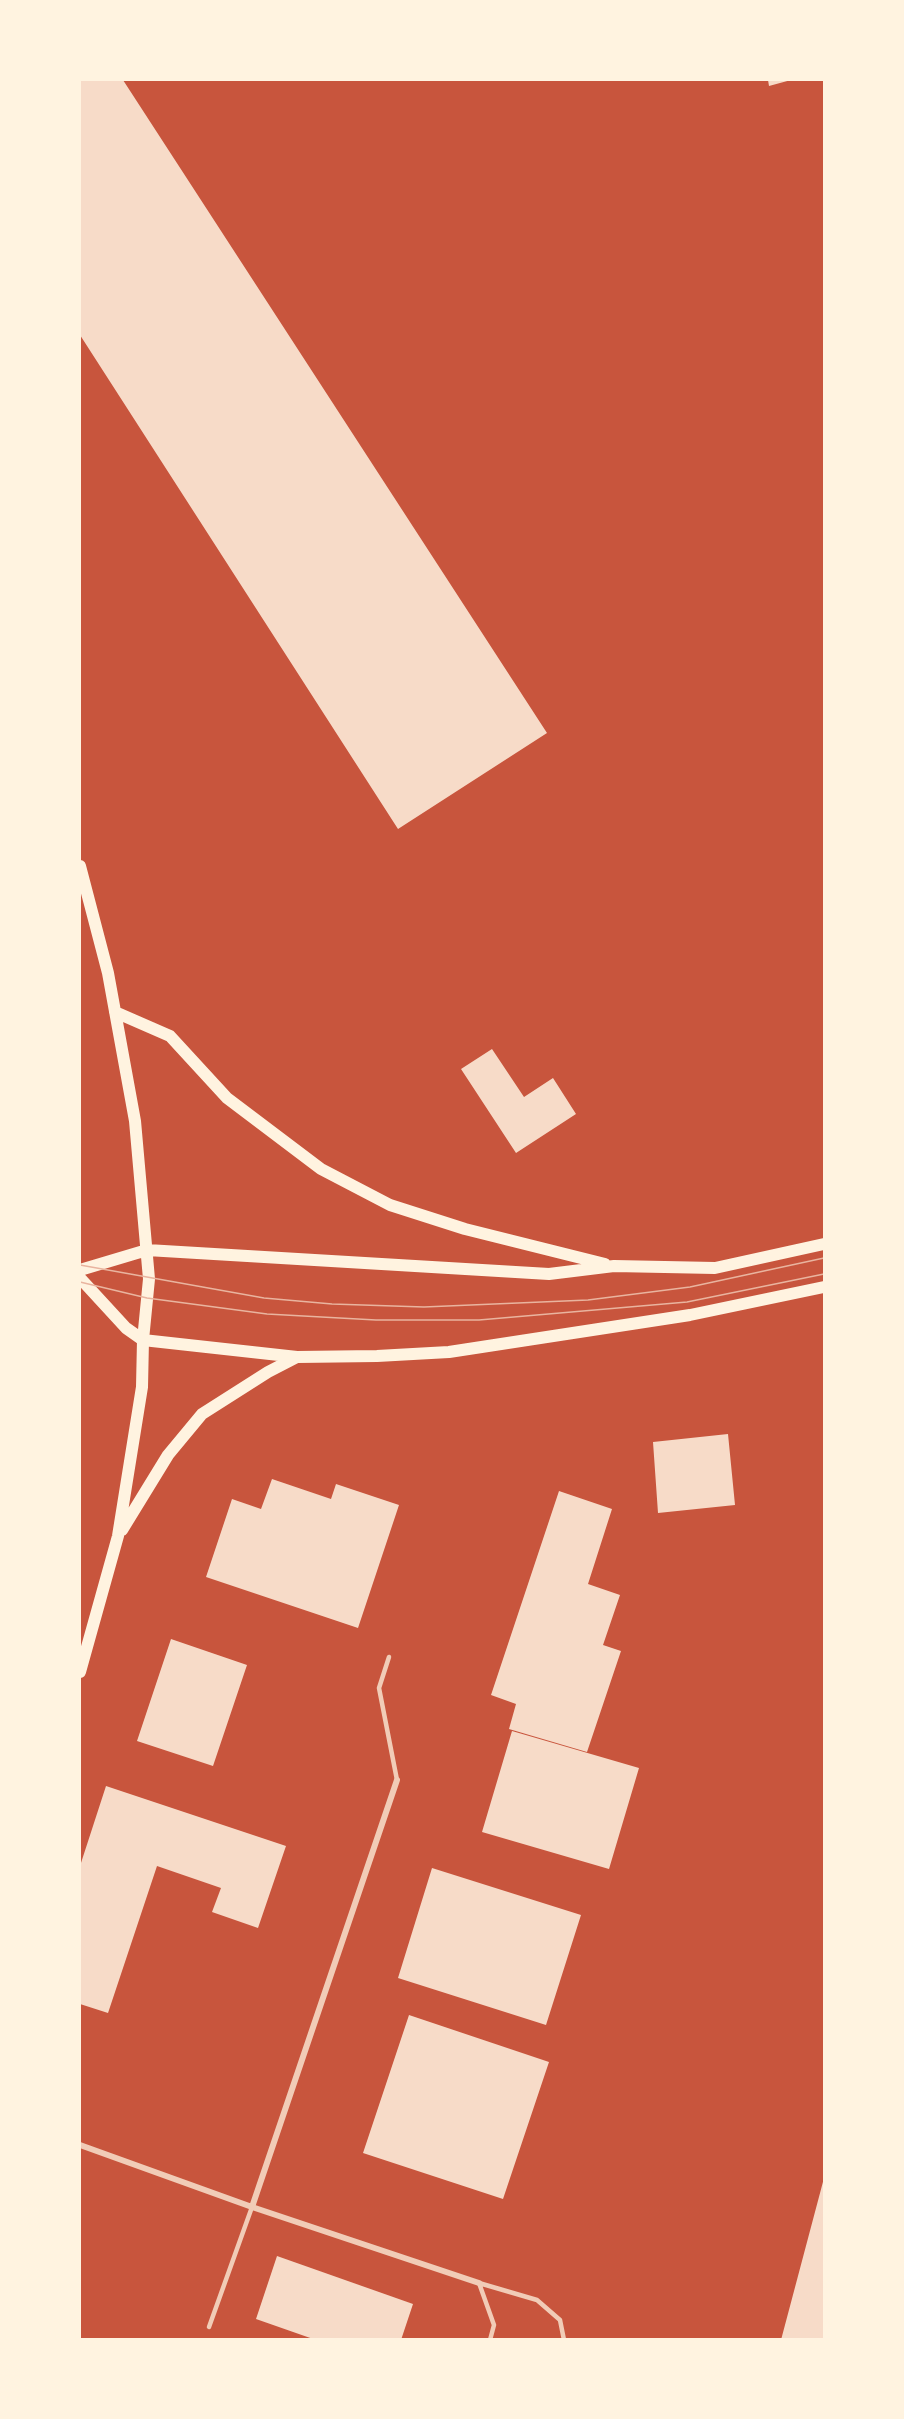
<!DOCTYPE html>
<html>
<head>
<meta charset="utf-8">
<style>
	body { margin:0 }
	#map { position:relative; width:904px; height:2419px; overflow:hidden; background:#c8553d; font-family:Inter,sans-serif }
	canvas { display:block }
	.frame { position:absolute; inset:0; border:81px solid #fff3e0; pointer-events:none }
</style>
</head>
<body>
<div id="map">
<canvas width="904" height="2419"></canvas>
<div class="frame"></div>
</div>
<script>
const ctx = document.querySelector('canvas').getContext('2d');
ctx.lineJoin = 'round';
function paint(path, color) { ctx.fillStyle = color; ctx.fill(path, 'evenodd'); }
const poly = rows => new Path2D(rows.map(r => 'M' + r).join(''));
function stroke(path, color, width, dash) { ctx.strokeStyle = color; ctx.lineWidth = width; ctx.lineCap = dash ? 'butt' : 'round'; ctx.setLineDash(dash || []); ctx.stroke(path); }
const building = poly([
	[80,80,123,80,547,733,398,829,80,335],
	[768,80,791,80,769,86],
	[492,1049,524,1097,553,1078,576,1114,516,1153,461,1069],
	[728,1434,735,1505,658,1513,653,1442],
	[272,1479,331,1499,336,1484,399,1505,358,1628,206,1577,232,1499,261,1509],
	[559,1491,612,1509,588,1584,620,1595,603,1645,621,1651,587,1752,509,1729,516,1704,491,1695],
	[171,1639,247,1665,213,1766,137,1741],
	[512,1731,639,1768,609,1869,482,1832],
	[106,1786,286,1846,258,1928,212,1912,221,1888,157,1866,108,2013,80,2004,80,1866],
	[432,1868,581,1915,546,2025,398,1978],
	[409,2015,549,2062,503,2199,363,2153],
	[824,2178,824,2340,781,2340],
	[277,2256,413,2304,401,2340,316,2340,256,2319]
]);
const service = poly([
	[389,1657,379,1688,397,1780],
	[479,2283,537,2300,560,2320,564,2340],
	[479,2283,494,2325,490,2340],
	[209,2327,252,2207]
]);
const minor = poly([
	[80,2145,252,2207,479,2283],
	[252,2207,397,1780]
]);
const secondary = poly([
	[80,866,108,973,135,1121,149,1279,143,1340,142,1387,118,1536,80,1672],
	[115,1012,170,1036,227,1098,321,1169,390,1205,465,1229,605,1264],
	[80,1270,147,1250,549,1274,614,1266,715,1268,824,1244],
	[80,1278,126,1328,143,1340,297,1357,377,1356,449,1352,690,1315,824,1287],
	[122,1530,168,1455,202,1414,268,1372,297,1357]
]);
const tram = poly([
	[80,1265,264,1298,332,1304,424,1307,588,1300,690,1287,824,1258],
	[80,1282,147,1298,267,1314,376,1320,479,1320,687,1302,824,1274]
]);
paint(building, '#f7dbc8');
stroke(service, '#f1ccb7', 4.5);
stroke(minor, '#f1ccb7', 6);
stroke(secondary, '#fff3e0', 12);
stroke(tram, '#e9b49f', 1.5);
</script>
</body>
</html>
